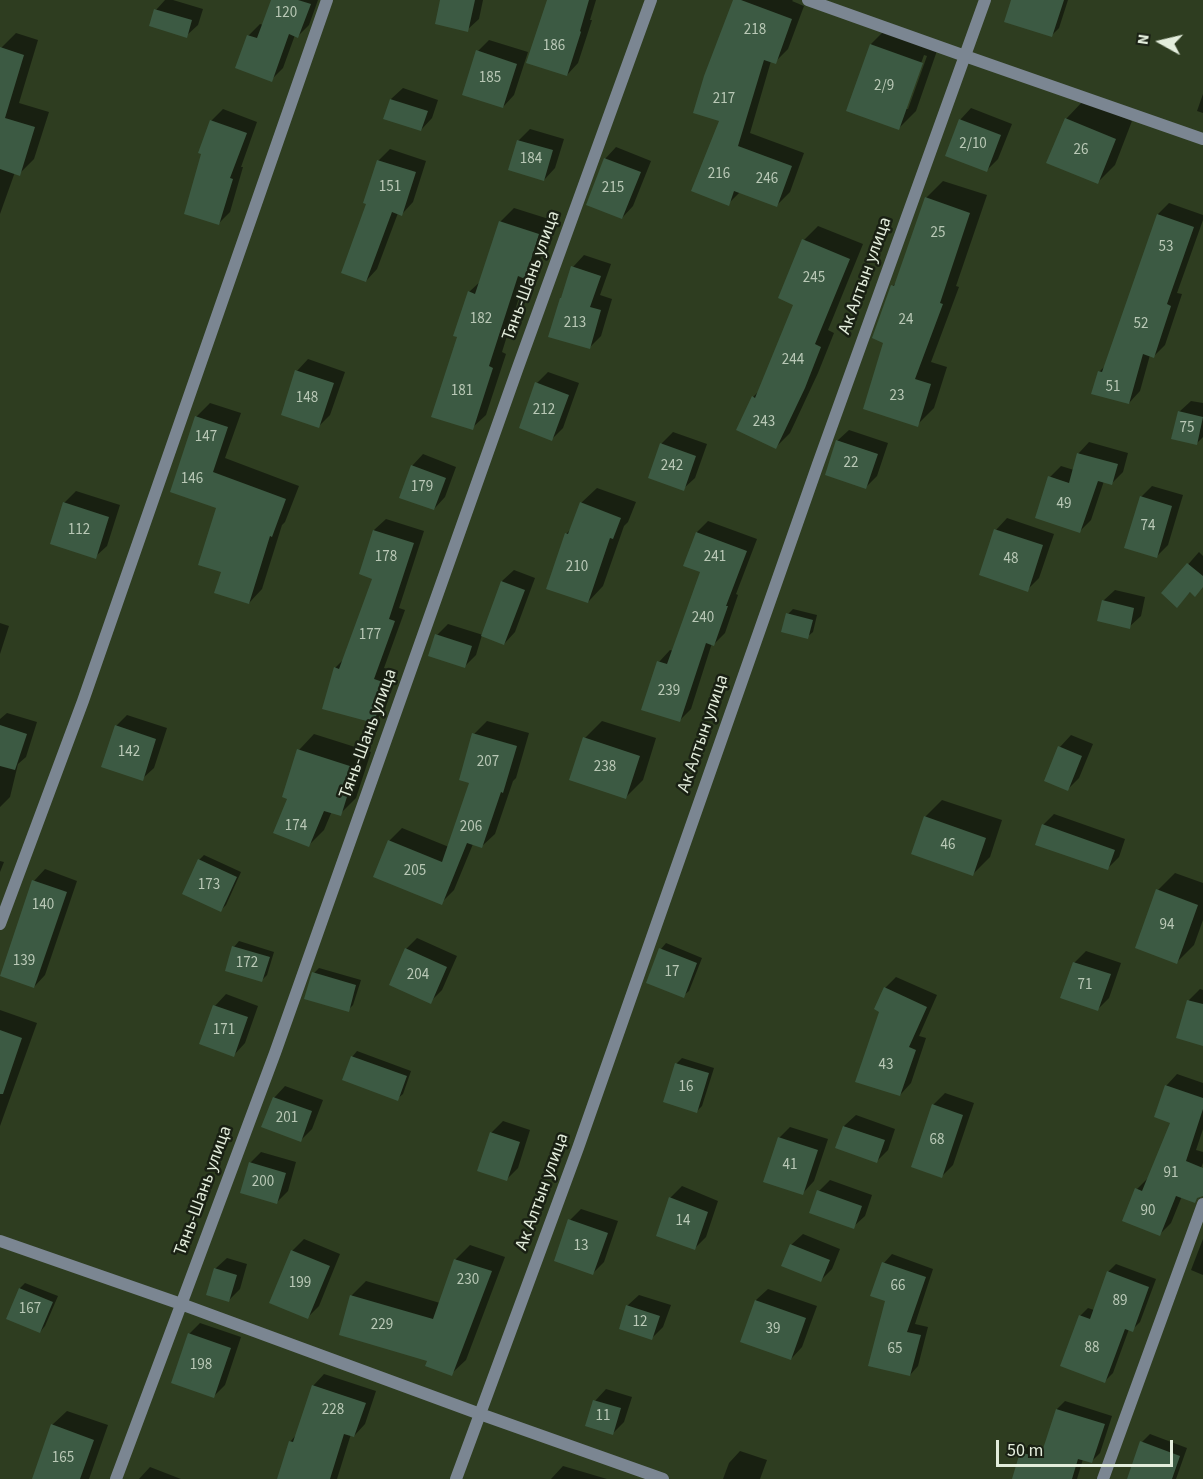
<!DOCTYPE html>
<html>
<head>
<meta charset="utf-8">
<style>
	body { margin:0 }
	#map { position:relative; width:1203px; height:1479px; overflow:hidden; background:#2e3d20; font-family:"Source Sans 3",sans-serif }
	canvas { display:block }
	.north { position:absolute; left:1131px; top:12px; width:60px; height:60px; -webkit-text-stroke:4px #1a2114; paint-order:stroke; rotate:278deg; font-size:16px; font-weight:700; line-height:24px; text-align:center; color:#e3eddc }
	.north::after { content:''; display:block; margin:auto; width:21px; height:27px; background:#e3eddc; clip-path:polygon(50% 0,100% 100%,50% 72%,0 100%) }
	.scale { position:absolute; left:996px; top:1440px; width:177px; height:27px; box-sizing:border-box; border:3px solid #e3eddc; border-top:0; padding-left:8px; font-size:18px; line-height:21px; white-space:nowrap; color:#e3eddc; -webkit-text-stroke:4px #1a2114; paint-order:stroke }
</style>
</head>
<body>
<div id="map">
<canvas width="1203" height="1479"></canvas>
<div class="north">N</div>
<div class="scale">50 m</div>
</div>
<script>
const ctx = document.querySelector('canvas').getContext('2d');
ctx.lineJoin = 'round';
function paint(path, color) { ctx.fillStyle = color; ctx.fill(path, 'evenodd'); }
const poly = rows => new Path2D(rows.map(r => 'M' + r).join(''));
function stroke(path, color, width, dash) { ctx.strokeStyle = color; ctx.lineWidth = width; ctx.lineCap = dash ? 'butt' : 'round'; ctx.setLineDash(dash || []); ctx.stroke(path); }
function drawText(font, color, halo, rows, align = 'center') {
  ctx.font = font + ' "Source Sans 3",sans-serif'; ctx.lineWidth = 5; ctx.setLineDash([]); ctx.textBaseline = 'middle'; ctx.strokeStyle = halo; ctx.fillStyle = color; for (const [text, x, y, turn = 0] of rows) {
    ctx.save(); ctx.translate(x, y); ctx.rotate((+turn || 0) * Math.PI / 180); ctx.textAlign = isNaN(turn) ? turn : align; if (halo) ctx.strokeText(text, 0, 0); ctx.fillText(text, 0, 0); ctx.restore();
  }
}
const shadow = poly([
	[165,0,173,0,203,9,198,25,186,36,156,10],
	[272,0,318,0,309,25,298,36,295,35,283,68,271,80,248,36,260,24,263,25],
	[442,0,483,0,479,19,467,30],
	[549,0,596,0,590,20,592,20,578,63,567,75],
	[734,0,793,0,792,1,804,6,788,49,775,62,771,61,750,133,804,153,790,192,777,205,740,192,728,204,721,120],
	[1013,0,1068,0,1059,28,1052,35],
	[888,27,939,45,916,111,899,128,871,44],
	[924,55,927,56,908,109,905,109],
	[16,33,38,40,19,103,49,112,34,159,19,174,15,172,0,214,0,51,1,48],
	[489,40,528,52,514,95,503,107,478,51],
	[403,88,438,100,432,118,421,130,385,118,391,99],
	[1203,94,1203,113,1197,111],
	[1083,101,1132,121,1115,165,1098,182,1066,119],
	[971,108,1012,124,998,159,987,170,960,120],
	[223,109,257,122,241,167,243,167,230,212,219,223,211,121],
	[530,129,564,139,555,168,544,180,518,141],
	[616,147,651,161,633,206,622,218,605,159],
	[390,149,426,161,413,202,402,214,398,213,377,269,366,281,368,203,378,161],
	[943,181,987,195,956,286,959,287,931,362,947,367,934,408,917,425,885,342,893,286,898,280,926,198],
	[1169,203,1203,215,1203,220,1177,293,1182,294,1165,345,1154,356,1150,355,1140,391,1129,403,1099,372,1106,365,1158,214],
	[514,208,552,220,539,263,526,275,502,352,506,354,486,415,472,428,459,336,469,292,482,280,500,222],
	[818,226,863,244,828,330,834,333,818,373,790,433,776,447,753,397,760,390,795,304,804,240],
	[584,255,611,264,600,295,612,299,601,336,590,347,573,267],
	[308,359,345,372,330,415,319,426,283,414,297,371],
	[548,372,579,383,563,428,552,439,537,383],
	[1191,401,1203,403,1203,437,1197,443,1179,412],
	[210,403,241,413,225,458,299,486,285,522,282,525,262,589,249,603,223,571,218,507,196,417],
	[849,430,888,443,877,476,866,487,837,441],
	[673,432,707,444,695,478,683,489,650,477,662,443],
	[1089,442,1128,453,1123,472,1112,483,1104,481,1091,520,1080,531,1050,477,1061,466,1074,470,1078,454],
	[423,454,456,467,445,497,434,509,412,466],
	[1152,486,1183,495,1168,545,1156,557,1141,497],
	[597,488,636,502,628,522,624,526,603,586,588,602,566,534,572,528,581,503],
	[76,491,120,505,107,546,95,557,64,503],
	[1007,518,1054,534,1039,578,1027,590,996,530],
	[386,519,424,531,399,608,405,610,384,668,396,671,385,710,374,722,335,668,343,660,374,578,374,530],
	[708,521,757,539,736,594,738,595,725,633,714,644,712,643,691,709,679,721,659,662,670,650,673,651,702,571,697,532],
	[1199,552,1203,556,1203,586,1191,591,1177,606,1163,593],
	[514,570,535,578,515,632,504,644,482,635,476,655,465,666,437,635,448,624,483,635,502,581],
	[1115,590,1145,597,1141,616,1129,627,1103,601],
	[793,609,817,615,813,632,807,637,788,614],
	[0,623,9,626,0,654],
	[7,713,37,722,26,757,18,764,10,797,0,807,0,719],
	[127,715,167,728,154,768,142,779,116,726],
	[487,721,529,733,516,778,513,781,495,834,481,847,473,844,454,890,441,903,389,841,402,828,449,847,471,782,474,734],
	[602,721,656,738,643,780,626,797,585,738],
	[314,734,371,752,356,798,340,814,332,811,324,830,308,846,289,798,299,750],
	[1071,735,1093,744,1079,778,1068,789,1060,747],
	[942,800,1002,820,990,857,973,874,925,817],
	[1054,814,1125,839,1119,857,1107,869,1043,825],
	[204,855,241,872,226,905,221,910,199,860],
	[0,861,4,862,0,872],
	[45,869,77,881,45,975,34,987,34,881],
	[1175,873,1203,883,1203,920,1194,945,1177,962,1158,890],
	[417,938,457,956,442,990,430,1002,406,949],
	[239,941,274,952,267,975,262,980,234,947],
	[666,943,702,958,689,991,683,996,661,949],
	[1086,951,1121,963,1109,998,1097,1010,1062,997,1075,962],
	[319,968,361,980,353,1005,348,1010,314,973],
	[896,977,937,995,919,1036,926,1038,911,1083,900,1095,881,1011,885,988],
	[1200,989,1203,990,1203,1044,1189,1000],
	[226,994,258,1006,245,1043,234,1055,215,1006],
	[0,1010,37,1023,0,1126],
	[357,1051,411,1071,403,1094,397,1099,352,1057],
	[682,1058,714,1068,702,1106,697,1111,665,1101,677,1063],
	[1177,1074,1203,1083,1203,1129,1196,1150,1203,1152,1203,1163,1194,1185,1182,1196,1171,1223,1159,1235,1137,1189,1148,1178,1172,1122,1166,1086],
	[285,1086,323,1100,312,1129,301,1140,274,1098],
	[945,1093,974,1103,953,1165,942,1176,933,1105],
	[856,1115,895,1129,888,1150,877,1161,837,1147,844,1126],
	[503,1121,530,1130,518,1168,507,1179,491,1133],
	[790,1127,828,1139,814,1181,803,1193,779,1138],
	[261,1152,296,1162,288,1191,277,1202,250,1163],
	[830,1180,872,1195,865,1216,853,1227,819,1191],
	[682,1186,718,1201,706,1237,695,1248,670,1198],
	[581,1209,618,1221,604,1262,593,1273,570,1220],
	[803,1234,840,1249,832,1269,821,1280,791,1245],
	[304,1239,340,1254,319,1306,308,1317,271,1302,292,1251],
	[1203,1239,1203,1275,1191,1270],
	[470,1245,505,1257,466,1360,451,1374,429,1360,340,1334,352,1295,366,1281,440,1303,456,1259],
	[892,1254,933,1269,915,1324,928,1327,918,1366,910,1375,887,1301,884,1263],
	[227,1258,247,1264,240,1289,228,1301,215,1269],
	[1116,1264,1156,1279,1140,1322,1132,1330,1129,1329,1113,1373,1105,1381,1080,1316,1088,1308,1094,1310,1108,1272],
	[25,1283,58,1296,45,1326,40,1332,8,1318,20,1288],
	[768,1289,817,1306,802,1347,791,1359,742,1341,756,1300],
	[639,1295,671,1305,663,1327,652,1338,627,1306],
	[200,1323,241,1337,225,1385,213,1397,189,1334],
	[324,1374,376,1391,365,1424,354,1436,351,1434,337,1479,278,1479,290,1442,297,1434,313,1386],
	[606,1389,632,1397,624,1422,613,1433,595,1401],
	[1065,1401,1112,1416,1100,1453,1092,1461,1083,1459,1077,1479,1013,1479,1022,1453,1030,1444,1044,1449,1057,1409],
	[67,1411,108,1425,89,1479,33,1479,52,1425],
	[1150,1434,1187,1448,1176,1479,1129,1479,1142,1442],
	[740,1451,767,1460,760,1479,723,1479,729,1463],
	[563,1466,607,1479,551,1479],
	[150,1467,181,1479,139,1479]
]);
const building = poly([
	[271,0,298,0,311,4,298,38,289,34,272,82,235,68,247,35,257,38],
	[440,0,475,0,468,32,435,24],
	[547,0,589,0,580,31,581,32,567,76,526,63],
	[733,0,741,0,792,19,776,64,764,60,738,146,792,166,777,207,734,191,729,206,691,191,719,121,693,113,704,76],
	[1011,0,1064,0,1052,37,1004,22],
	[154,9,192,20,187,38,149,26],
	[870,44,923,63,899,130,846,111],
	[0,47,24,55,5,118,35,127,20,176,0,169],
	[476,50,517,64,503,108,462,95],
	[390,99,428,111,421,131,383,119],
	[1065,118,1116,139,1098,184,1046,163],
	[959,119,1001,135,987,172,945,156],
	[210,120,247,133,230,178,233,179,219,225,184,214,201,154,198,153],
	[517,140,553,150,544,181,508,170],
	[604,158,641,172,622,219,586,205],
	[377,160,416,172,402,216,392,212,366,282,341,273,366,204,363,203],
	[925,197,970,213,940,303,943,304,915,379,931,384,918,427,863,409,883,343,872,338,891,285,894,286],
	[1157,214,1194,227,1167,304,1171,306,1154,358,1143,354,1129,404,1091,394,1098,371,1102,372],
	[499,221,539,234,525,279,518,276,489,366,493,368,473,430,431,417,457,337,453,336,468,291,475,294],
	[802,239,850,259,815,344,821,347,805,388,776,449,736,430,752,396,755,398,793,305,778,298],
	[571,266,601,276,590,307,601,310,590,349,548,337,560,298,561,298],
	[295,370,334,383,319,428,281,415],
	[535,382,569,395,552,441,519,428],
	[1178,411,1203,417,1197,445,1171,439],
	[195,416,228,427,213,472,286,499,272,537,270,536,249,604,214,593,221,572,198,565,216,508,170,492],
	[836,440,878,454,866,489,825,475],
	[660,443,696,456,684,491,648,478],
	[1077,453,1118,464,1112,485,1098,481,1080,533,1035,518,1048,476,1069,483],
	[411,465,446,478,434,510,399,498],
	[1140,496,1172,506,1157,558,1124,548],
	[63,502,109,517,96,559,50,544],
	[580,502,621,518,613,539,610,538,588,603,546,589,565,533,568,534],
	[994,529,1043,545,1028,592,979,575],
	[373,530,414,543,389,619,395,621,374,679,386,683,374,723,322,709,334,667,339,669,372,579,359,574],
	[696,532,747,551,726,606,728,606,714,646,706,643,680,722,641,710,657,661,667,664,700,572,683,566],
	[1187,563,1203,576,1203,587,1195,597,1190,592,1177,608,1161,593],
	[501,581,525,590,504,645,481,636],
	[1102,600,1134,608,1130,629,1097,621],
	[786,613,813,620,808,639,781,632],
	[435,634,472,646,465,668,428,656],
	[0,725,27,734,15,770,0,766],
	[115,725,156,739,143,781,101,767],
	[472,733,517,746,503,793,501,792,482,848,467,843,442,905,373,877,388,840,442,862,469,783,459,780],
	[583,737,640,756,626,799,569,780],
	[1058,746,1082,756,1068,791,1044,781],
	[297,749,356,768,341,816,324,811,309,847,273,833,287,799,282,797],
	[924,816,986,838,973,876,911,854],
	[1042,824,1115,850,1108,870,1035,845],
	[198,859,237,877,221,912,182,894],
	[32,880,67,892,34,988,0,976],
	[1156,889,1198,905,1177,964,1135,948],
	[232,946,270,957,262,982,225,971],
	[405,948,447,967,431,1004,389,985],
	[659,948,697,963,684,998,646,983],
	[1073,962,1111,974,1098,1011,1060,998],
	[312,972,356,985,349,1012,304,999],
	[884,987,927,1007,909,1047,916,1050,900,1096,855,1082,879,1012,874,1009],
	[1187,1000,1203,1004,1203,1046,1176,1038],
	[213,1005,248,1017,234,1057,199,1044],
	[0,1030,22,1038,3,1094,0,1094],
	[351,1056,407,1076,398,1101,342,1080],
	[675,1063,709,1073,697,1113,663,1102],
	[1165,1085,1203,1098,1203,1109,1186,1161,1203,1168,1203,1196,1197,1198,1195,1203,1176,1196,1160,1236,1122,1221,1135,1188,1142,1191,1170,1123,1154,1117],
	[273,1097,312,1111,301,1142,261,1127],
	[932,1104,963,1115,942,1178,911,1167],
	[843,1126,885,1140,877,1163,835,1148],
	[490,1132,520,1142,507,1181,477,1171],
	[778,1137,818,1150,803,1195,763,1182],
	[249,1162,286,1173,277,1204,240,1193],
	[817,1190,862,1206,854,1229,809,1213],
	[669,1197,708,1212,695,1250,656,1236],
	[568,1219,608,1233,593,1275,554,1261],
	[790,1244,830,1260,821,1282,781,1266],
	[291,1250,330,1266,308,1319,269,1303],
	[454,1259,492,1271,452,1376,425,1366,427,1361,339,1335,350,1295,433,1319],
	[882,1262,926,1277,907,1332,921,1335,910,1376,868,1366,885,1301,870,1296],
	[214,1268,237,1275,229,1302,206,1295],
	[1107,1271,1149,1287,1133,1332,1125,1329,1105,1383,1060,1366,1079,1315,1090,1319],
	[19,1288,53,1302,40,1333,6,1319],
	[755,1300,806,1318,791,1360,740,1342],
	[626,1305,660,1316,652,1340,619,1329],
	[188,1333,231,1348,214,1398,171,1383],
	[312,1385,366,1403,354,1437,344,1434,330,1479,277,1479,289,1441,293,1442],
	[593,1400,621,1408,613,1435,585,1426],
	[1056,1409,1105,1424,1092,1463,1078,1459,1072,1479,1012,1479,1020,1452,1040,1458],
	[51,1424,94,1440,80,1479,32,1479],
	[1140,1441,1180,1456,1172,1479,1127,1479]
]);
const minor = poly([
	[808,0,965,56,1203,139],
	[0,924,83,701,327,0],
	[0,1241,181,1304,480,1414,663,1479],
	[116,1479,275,1053,517,370,651,0],
	[456,1479,578,1148,818,464,985,0],
	[1103,1479,1203,1204]
]);
const numberNames = [
	["120",286,14],
	["218",755,31],
	["186",554,47],
	["185",490,79],
	["2/9",884,87],
	["217",724,100],
	["2/10",973,145],
	["26",1081,151],
	["184",531,160],
	["216",719,175],
	["246",767,180],
	["151",390,188],
	["215",613,189],
	["25",938,234],
	["53",1166,248],
	["245",814,279],
	["182",481,320],
	["24",906,321],
	["213",575,324],
	["52",1141,325],
	["244",793,361],
	["51",1113,388],
	["181",462,392],
	["23",897,397],
	["148",307,399],
	["212",544,411],
	["243",764,423],
	["75",1187,429],
	["147",206,438],
	["22",851,464],
	["242",672,467],
	["146",192,480],
	["179",422,488],
	["49",1064,505],
	["74",1148,527],
	["112",79,531],
	["178",386,558],
	["241",715,558],
	["48",1011,560],
	["210",577,568],
	["240",703,619],
	["177",370,636],
	["239",669,692],
	["142",129,753],
	["207",488,763],
	["238",605,768],
	["174",296,827],
	["206",471,828],
	["46",948,846],
	["205",415,872],
	["173",209,886],
	["140",43,906],
	["94",1167,926],
	["139",24,962],
	["172",247,964],
	["17",672,973],
	["204",418,976],
	["71",1085,986],
	["171",224,1031],
	["43",886,1066],
	["16",686,1088],
	["201",287,1119],
	["68",937,1141],
	["41",790,1166],
	["91",1171,1174],
	["200",263,1183],
	["90",1148,1212],
	["14",683,1222],
	["13",581,1247],
	["230",468,1281],
	["199",300,1284],
	["66",898,1287],
	["89",1120,1302],
	["167",30,1310],
	["12",640,1323],
	["229",382,1326],
	["39",773,1330],
	["88",1092,1349],
	["65",895,1350],
	["198",201,1366],
	["228",333,1411],
	["11",603,1417],
	["165",63,1459]
];
const streetNames = [
	["Тянь-Шань улица",532,276,-70],
	["Ак Алтын улица",866,276,-70],
	["Тянь-Шань улица",369,734,-70],
	["Ак Алтын улица",704,734,-71],
	["Тянь-Шань улица",204,1191,-70],
	["Ак Алтын улица",543,1192,-70]
];
paint(shadow, '#0007');
paint(building, '#3c5a43');
stroke(minor, '#7b8692', 12);
drawText('15px', '#b9c8b6', null, numberNames);
drawText('18px', '#e3eddc', '#1a2114', streetNames);
</script>
</body>
</html>
